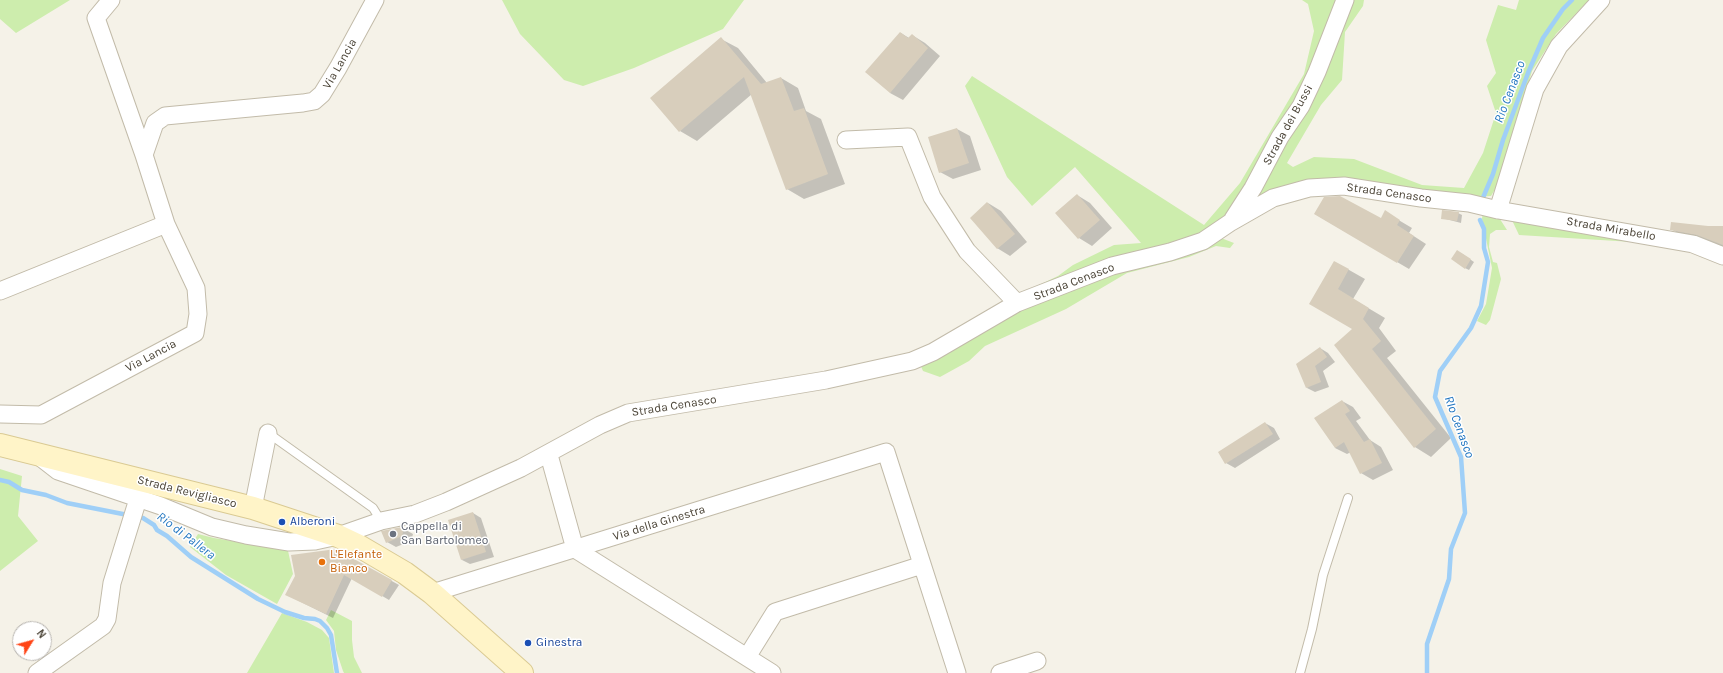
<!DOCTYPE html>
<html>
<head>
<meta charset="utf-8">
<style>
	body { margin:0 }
	#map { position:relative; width:1723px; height:673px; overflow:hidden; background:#f5f2e8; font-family:Karla,sans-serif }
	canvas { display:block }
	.north { position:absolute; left:12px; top:621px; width:40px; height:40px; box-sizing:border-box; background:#fff; border:1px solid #b7b4af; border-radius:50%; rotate:53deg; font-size:11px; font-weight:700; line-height:16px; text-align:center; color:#4a4336 }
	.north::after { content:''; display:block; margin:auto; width:14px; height:18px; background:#ff4415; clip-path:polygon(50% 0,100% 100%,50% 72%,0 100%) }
</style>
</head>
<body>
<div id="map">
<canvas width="1723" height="673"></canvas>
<div class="north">N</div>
</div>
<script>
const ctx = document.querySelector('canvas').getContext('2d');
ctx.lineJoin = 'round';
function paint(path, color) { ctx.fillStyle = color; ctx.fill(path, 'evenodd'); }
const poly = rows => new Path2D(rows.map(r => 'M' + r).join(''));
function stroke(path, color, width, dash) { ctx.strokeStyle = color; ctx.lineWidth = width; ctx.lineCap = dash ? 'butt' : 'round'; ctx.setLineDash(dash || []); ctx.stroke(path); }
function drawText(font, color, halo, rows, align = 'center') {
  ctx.font = font + ' Karla,sans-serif'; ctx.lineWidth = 3; ctx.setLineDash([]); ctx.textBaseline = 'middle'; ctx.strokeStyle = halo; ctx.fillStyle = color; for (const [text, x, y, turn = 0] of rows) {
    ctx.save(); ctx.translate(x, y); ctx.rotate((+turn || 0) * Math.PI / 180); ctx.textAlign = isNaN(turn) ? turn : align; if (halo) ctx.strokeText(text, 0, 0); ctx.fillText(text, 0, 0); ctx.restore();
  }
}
const green = poly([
	[0,0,70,0,16,33,0,19],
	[502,0,744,0,723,29,634,68,583,86,564,80,520,34],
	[1302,0,1340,0,1298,103,1249,185,1222,219,1203,235,1020,294,1058,276,1073,265,1114,245,1141,243,1075,167,1032,206,1007,177,965,86,972,76,1204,225,1240,183,1304,74,1314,31,1308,4],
	[1351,0,1364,0,1363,6,1345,32,1342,80,1321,105,1287,163,1293,167,1314,157,1354,159,1422,185,1464,188,1483,153,1496,113,1487,86,1496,73,1486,40,1498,5,1516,10,1519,0,1589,0,1556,34,1532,71,1500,181,1491,196,1474,197,1346,181,1251,204],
	[1483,209,1496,213,1507,230,1496,230,1490,234,1489,247,1493,262,1497,263,1501,279,1490,320,1486,325,1477,321,1486,304,1492,268,1482,219],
	[1510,216,1633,242,1519,235],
	[1221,238,1234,243,1230,248,1216,246,1189,257,1127,273,1066,309,985,346,969,361,940,377,923,371,920,364,1021,308,1115,268],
	[0,469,22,476,18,516,38,541,0,571],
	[198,534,214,538,269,547,287,546,293,574,277,604,226,575,190,547],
	[331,610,352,621,352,640,354,657,362,673,344,673,343,671,336,650,334,631,326,620],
	[282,613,307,622,322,630,329,638,334,673,247,673]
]);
const shadow = poly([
	[901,33,909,38,912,35,925,43,940,56,903,100,890,93],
	[721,39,738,48,767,83,781,78,798,88,806,111,821,119,845,184,804,199,787,189,752,94,697,141,680,131],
	[957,129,970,136,981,170,953,179,940,172],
	[1077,195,1090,203,1112,228,1092,246,1079,238],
	[988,203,1001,211,1027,242,1010,256,997,248],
	[1385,212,1412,228,1409,233,1426,244,1409,269,1315,214,1381,220],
	[1458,213,1462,215,1461,223,1442,218],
	[1708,227,1723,227,1723,247,1688,239,1671,229],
	[1461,253,1474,262,1469,270,1465,268],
	[1335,262,1365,279,1353,299,1385,318,1379,328,1396,351,1387,358,1451,438,1431,457,1415,447,1335,345,1354,329,1311,303],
	[1320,348,1328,353,1335,362,1323,371,1329,387,1315,392,1307,388],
	[1342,401,1353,407,1361,418,1356,421,1370,440,1381,447,1393,470,1373,480,1361,473,1351,452,1347,454,1335,448],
	[1265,423,1274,428,1280,439,1235,468,1226,463,1219,453],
	[473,513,481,518,494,557,470,564,462,560],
	[402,528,413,534,411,541,396,547,387,542],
	[336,550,399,585,389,600,352,578,333,618,293,598,296,576]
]);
const stream = poly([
	[1482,200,1493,174,1503,140,1528,73,1543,38,1563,9,1572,0],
	[0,480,9,482,22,490,46,495,67,503,143,518,154,525,157,530,167,536,191,557,258,599,285,612,304,618,315,619,320,621,327,628,331,635,337,673],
	[1427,673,1427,644,1449,579,1451,549,1465,513,1461,457,1435,397,1440,371,1471,328,1481,306,1488,262,1484,248,1484,229,1480,220]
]);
const building = poly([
	[900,32,908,38,912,34,928,48,890,93,865,72],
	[721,37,761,84,781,77,794,111,804,108,828,174,786,190,744,77,679,132,650,98],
	[957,128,969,163,939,173,928,137],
	[1077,194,1100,220,1078,239,1055,213],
	[1340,196,1381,218,1385,210,1400,220,1397,225,1414,236,1397,263,1314,214,1324,197],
	[987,202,1015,234,997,249,970,218],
	[1442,210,1459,212,1457,221,1441,219],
	[1671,222,1708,226,1723,226,1723,245,1697,235,1670,230],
	[1457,250,1471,259,1465,269,1451,259],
	[1334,261,1349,269,1338,289,1369,308,1363,319,1381,341,1372,349,1436,429,1414,448,1334,345,1352,329,1309,304],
	[1320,347,1327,357,1315,366,1321,382,1306,388,1296,364],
	[1342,400,1350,411,1345,414,1364,442,1370,439,1382,463,1360,474,1344,442,1335,448,1314,418],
	[1265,422,1273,434,1225,464,1218,452],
	[473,512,486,552,461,560,448,520],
	[402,527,404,528,402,536,386,543,381,531],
	[336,549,392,580,382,597,344,575,326,614,285,595,295,576,291,555]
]);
const lane = poly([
	[268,433,373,508,381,521],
	[1300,673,1312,629,1323,575,1348,498]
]);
const street = poly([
	[111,0,96,18,144,155,166,224],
	[846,140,908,137,932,197,967,251,1017,303],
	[144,155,155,123,165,116,303,103,314,101,322,94,338,68,375,0],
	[1498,210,1535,89,1559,46,1601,0],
	[1233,219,1253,188,1280,137,1301,106,1317,72,1345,0],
	[0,291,166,224,196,288,198,314,195,333,41,415,0,414],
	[549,455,575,549,772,673],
	[40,457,58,471,161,506,212,527,246,535,289,542,315,541,338,536,381,521,415,514,446,502,521,468,600,425,628,413,826,380,912,361,933,352,1017,303,1112,266,1170,252,1203,241,1231,222,1273,198,1309,188,1344,186,1421,198,1469,203,1498,210,1693,244,1723,256],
	[253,508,268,433],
	[432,593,886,452,957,673],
	[747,657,775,612,922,565],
	[37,673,103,626,107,619,112,583,138,499],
	[1000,673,1037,661]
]);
const secondary = poly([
	[0,445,253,508,338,536,359,546,405,573,432,593,522,673]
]);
const markers = [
	[282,522,4,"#1a4fb4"],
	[393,534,4,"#6b7280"],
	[322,562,4,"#e8710a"],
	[528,643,4,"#1a4fb4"]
];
const streetNames = [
	["Via Lancia",340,64,-60],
	["Strada dei Bussi",1288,125,-61],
	["Strada Cenasco",1389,193,8],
	["Strada Mirabello",1611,229,10],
	["Strada Cenasco",1074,282,-21],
	["Via Lancia",151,356,-28],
	["Strada Cenasco",674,406,-9],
	["Strada Revigliasco",187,492,14],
	["Via della Ginestra",659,523,-17]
];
const transitNames = [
	["Alberoni",290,522],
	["Ginestra",536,643]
];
const worshipNames = [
	["Cappella di",401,527],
	["San Bartolomeo",401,541]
];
const foodNames = [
	["L'Elefante",330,555],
	["Bianco",330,569]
];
const waterNames = [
	["Rio Cenasco",1510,92,-69],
	["RIo Cenasco",1459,427,70],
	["Rio di Pallera",186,536,37]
];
paint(green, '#cdedad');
paint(shadow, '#0003');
stroke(stream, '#9fcff7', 4.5);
paint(building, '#d8cebc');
stroke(lane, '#c2bba9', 10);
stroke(street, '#c2bba9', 19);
stroke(secondary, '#daca93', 24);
stroke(lane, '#fff', 8);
stroke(street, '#fff', 17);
stroke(secondary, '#fff4c8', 22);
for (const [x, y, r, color] of markers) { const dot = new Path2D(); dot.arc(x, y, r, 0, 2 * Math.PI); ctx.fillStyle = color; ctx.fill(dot); stroke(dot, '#fff', 1.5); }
drawText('12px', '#4a4336', '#fff', streetNames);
drawText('12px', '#164399', '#fff', transitNames, 'left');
drawText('12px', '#5b616d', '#fff', worshipNames, 'left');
drawText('12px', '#c56008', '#fff', foodNames, 'left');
drawText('italic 13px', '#2377c1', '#fff', waterNames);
</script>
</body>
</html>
